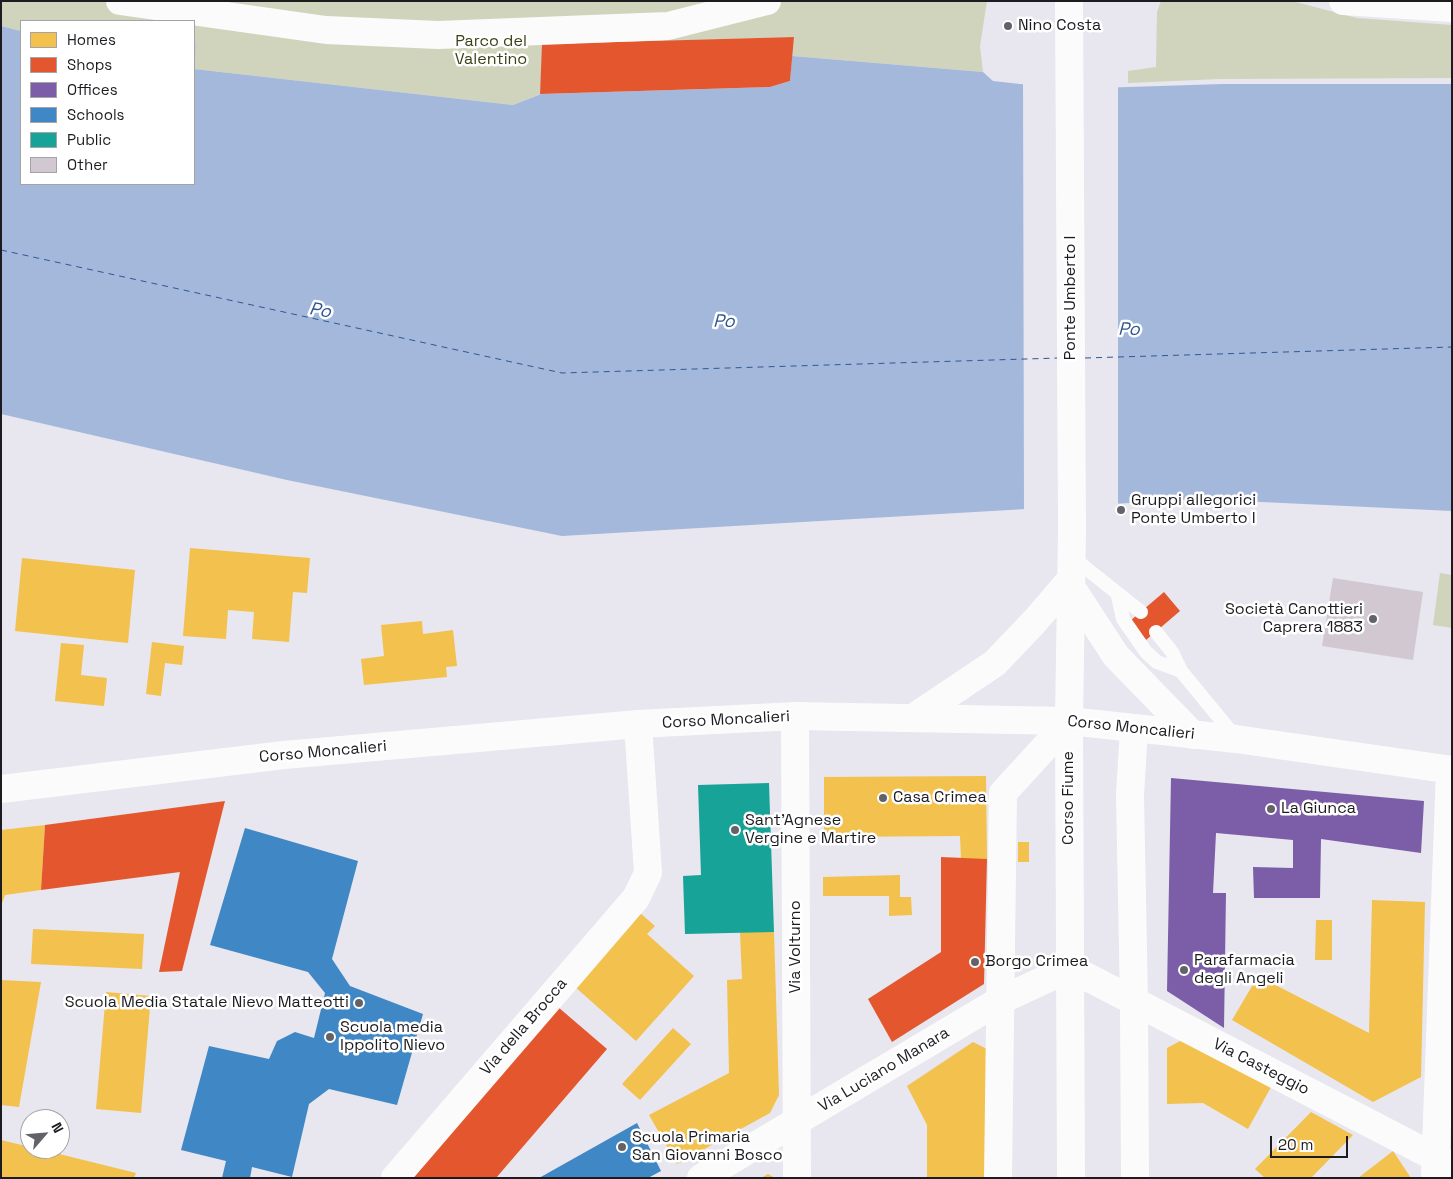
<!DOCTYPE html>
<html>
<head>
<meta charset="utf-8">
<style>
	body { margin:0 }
	#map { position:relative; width:1453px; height:1179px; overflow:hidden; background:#e8e6ee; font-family:"Space Grotesk",sans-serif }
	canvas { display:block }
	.frame { position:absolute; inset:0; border:2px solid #1c1b20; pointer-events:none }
	.legend { position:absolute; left:20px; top:20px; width:175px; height:165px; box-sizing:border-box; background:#fff; border:1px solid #a4a4a6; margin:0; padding:6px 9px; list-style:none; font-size:15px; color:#1c1b20 }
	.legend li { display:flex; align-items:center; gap:10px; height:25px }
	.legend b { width:25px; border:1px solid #a4a4a6 }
	.north { position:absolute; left:20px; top:1109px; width:50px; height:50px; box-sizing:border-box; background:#fff; border:1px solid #a4a4a6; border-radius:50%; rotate:63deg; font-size:14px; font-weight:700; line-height:20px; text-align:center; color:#1c1b20 }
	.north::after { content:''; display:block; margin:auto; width:18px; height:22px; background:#636268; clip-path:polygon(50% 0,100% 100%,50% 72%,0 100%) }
	.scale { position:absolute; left:1270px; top:1136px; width:78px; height:22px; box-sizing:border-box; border:2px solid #1c1b20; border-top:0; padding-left:6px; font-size:15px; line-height:18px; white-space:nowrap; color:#1c1b20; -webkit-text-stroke:4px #fff; paint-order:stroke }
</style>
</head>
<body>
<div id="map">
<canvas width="1453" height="1179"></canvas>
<div class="frame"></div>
<ul class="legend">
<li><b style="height:14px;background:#f2c14e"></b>Homes</li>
<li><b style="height:14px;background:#e4572e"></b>Shops</li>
<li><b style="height:14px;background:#7b5ea7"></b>Offices</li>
<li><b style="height:14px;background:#3f88c5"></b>Schools</li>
<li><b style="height:14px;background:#17a398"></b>Public</li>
<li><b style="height:14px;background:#d2c8d2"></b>Other</li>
</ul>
<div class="north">N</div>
<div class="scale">20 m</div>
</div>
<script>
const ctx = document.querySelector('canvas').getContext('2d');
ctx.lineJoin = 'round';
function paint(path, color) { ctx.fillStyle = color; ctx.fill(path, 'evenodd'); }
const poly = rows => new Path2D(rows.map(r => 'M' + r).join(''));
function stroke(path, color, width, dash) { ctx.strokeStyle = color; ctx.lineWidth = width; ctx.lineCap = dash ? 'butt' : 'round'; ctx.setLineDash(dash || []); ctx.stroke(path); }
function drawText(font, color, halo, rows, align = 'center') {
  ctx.font = font + ' "Space Grotesk",sans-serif'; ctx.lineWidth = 5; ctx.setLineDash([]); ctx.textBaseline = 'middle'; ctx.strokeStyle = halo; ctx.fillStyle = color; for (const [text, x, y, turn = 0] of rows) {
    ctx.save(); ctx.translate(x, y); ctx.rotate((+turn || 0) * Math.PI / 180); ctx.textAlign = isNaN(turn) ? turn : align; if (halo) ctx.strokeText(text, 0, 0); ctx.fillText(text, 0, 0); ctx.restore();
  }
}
const green = poly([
	[1,1,987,1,980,46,983,72,792,56,794,37,543,44,540,94,513,105,194,69,194,21,21,21,21,31,1,26],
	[1161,1,1292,1,1357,18,1452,25,1452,78,1219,79,1128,83,1128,71,1156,67,1157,12],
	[1440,573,1452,575,1452,628,1433,625]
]);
const water = poly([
	[1,26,21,31,21,184,194,184,194,69,513,105,541,94,770,87,790,81,792,56,983,72,993,81,1065,89,1223,84,1452,84,1452,511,1198,499,562,536,287,480,1,414]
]);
const pier = poly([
	[1038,83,1065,87,1118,86,1118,506,1024,512,1023,84]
]);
const homes = poly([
	[190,548,310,558,307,593,293,592,289,642,252,639,254,612,228,610,226,639,183,636],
	[22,558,135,570,128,643,15,631],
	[422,621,423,634,453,630,457,666,446,667,447,677,364,685,361,659,384,656,381,625],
	[152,642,184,646,182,665,165,663,161,696,146,694],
	[61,643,84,645,81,675,107,678,104,706,55,701],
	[986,776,987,859,961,859,960,836,824,837,824,777],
	[45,825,41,890,5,895,1,906,1,830],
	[1018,842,1029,842,1029,862,1018,862],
	[900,875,900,897,911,897,912,915,889,916,889,896,823,896,823,877],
	[1372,900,1425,902,1421,1077,1373,1102,1232,1020,1258,976,1369,1033],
	[639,912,655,926,647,934,694,976,636,1041,574,986],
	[1316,920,1332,920,1332,960,1315,960],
	[33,929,144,934,142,969,31,964],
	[740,932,774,932,779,1095,770,1113,677,1164,649,1115,729,1073,727,980,742,979],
	[1,980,41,982,19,1107,1,1105],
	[106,992,151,996,141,1113,96,1109],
	[673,1028,691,1044,640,1100,622,1084],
	[1184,1039,1271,1087,1248,1129,1203,1103,1167,1104,1167,1048],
	[973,1042,987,1049,987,1178,927,1178,927,1125,907,1086],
	[1311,1112,1353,1135,1311,1178,1265,1178,1255,1169],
	[1,1140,30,1147,30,1149,39,1149,136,1173,134,1178,1,1178],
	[1393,1151,1411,1178,1358,1178],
	[768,1174,775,1178,761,1178]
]);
const shops = poly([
	[794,37,790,81,770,87,540,94,542,44],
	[1164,592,1180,611,1146,640,1130,621],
	[225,801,182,971,159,972,180,872,41,890,45,825],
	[941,857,987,859,984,984,892,1042,868,999,941,952],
	[558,1007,607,1049,496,1178,411,1178]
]);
const offices = poly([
	[1171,778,1424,801,1421,853,1321,839,1320,898,1254,898,1253,867,1293,868,1293,840,1216,833,1213,893,1226,893,1224,1028,1167,991]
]);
const schools = poly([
	[245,828,358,861,332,959,350,986,423,1014,397,1105,329,1089,309,1104,292,1177,252,1167,250,1178,222,1178,226,1161,181,1150,209,1046,269,1059,277,1041,295,1032,314,1038,325,993,308,972,210,945],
	[637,1123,661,1171,648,1178,539,1178]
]);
const public = poly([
	[769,783,774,932,685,934,683,876,701,875,698,785]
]);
const ferry = poly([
	[1,250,562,373,1059,358],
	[1085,358,1452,347]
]);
const building = poly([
	[194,43,197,44,195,60,194,60],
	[1333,578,1423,592,1413,660,1322,646]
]);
const lane = poly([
	[1072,557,1141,612],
	[1118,596,1123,619,1146,652,1157,662,1181,671,1236,738],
	[1156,632,1172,652,1181,671]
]);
const street = poly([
	[120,1,326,30,438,35,668,26,767,1],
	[1343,1,1452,8],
	[795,716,797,1178],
	[1134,728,1130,795,1134,1002,1135,1178],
	[1435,1173,1450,770],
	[395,1178,636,898,648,873,638,724],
	[701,1178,999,1001,1070,968,1452,1166],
	[998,1178,1003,793,1069,721]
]);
const secondary = poly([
	[1,789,284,755,638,724,795,716,1069,721,1071,1178]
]);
const primary = poly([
	[1069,1,1072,530,1069,721,1236,739,1452,770],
	[1071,587,1116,656,1193,735],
	[913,718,995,663,1035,621,1071,579]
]);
const markers = [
	[1008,26,5,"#636268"],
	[1121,510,5,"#636268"],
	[1373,619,5,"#636268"],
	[883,798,5,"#636268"],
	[1271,809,5,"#636268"],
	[735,830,5,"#636268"],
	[975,962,5,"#636268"],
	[1184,970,5,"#636268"],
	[359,1003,5,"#636268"],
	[330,1037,5,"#636268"],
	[622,1147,5,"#636268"]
];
const poiNames = [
	["Nino Costa",1018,26],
	["Gruppi allegorici",1131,501],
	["Ponte Umberto I",1131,519],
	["Società Canottieri",1363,610,"right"],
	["Caprera 1883",1363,628,"right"],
	["Casa Crimea",893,798],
	["La Giunca",1281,809],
	["Sant'Agnese",745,821],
	["Vergine e Martire",745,839],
	["Parafarmacia",1194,961],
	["degli Angeli",1194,979],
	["Borgo Crimea",985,962],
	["Scuola Media Statale Nievo Matteotti",349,1003,"right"],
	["Scuola media",340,1028],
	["Ippolito Nievo",340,1046],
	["Scuola Primaria",632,1138],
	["San Giovanni Bosco",632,1156]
];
const parkNames = [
	["Parco del",491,42],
	["Valentino",491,60]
];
const streetNames = [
	["Ponte Umberto I",1071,298,-90],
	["Corso Moncalieri",726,720,-3],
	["Corso Moncalieri",1131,728,6],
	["Corso Moncalieri",323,752,-5],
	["Corso Fiume",1069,798,-90],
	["Via Volturno",796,947,-90],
	["Via della Brocca",524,1027,-49],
	["Via Casteggio",1261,1067,27],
	["Via Luciano Manara",884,1070,-31]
];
const waterNames = [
	["Po",320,311,9],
	["Po",724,322,1],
	["Po",1129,330,1]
];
paint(green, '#d0d4bc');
paint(water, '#a4b8db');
paint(pier, '#e8e6ee');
paint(homes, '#f2c14e');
paint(shops, '#e4572e');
paint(offices, '#7b5ea7');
paint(schools, '#3f88c5');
paint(public, '#17a398');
stroke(ferry, '#305792', 1, [6, 5]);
paint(building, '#d2c8d2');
stroke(lane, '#fcfbfc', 14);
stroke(street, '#fcfbfc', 28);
stroke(secondary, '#fcfbfc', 28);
stroke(primary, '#fcfbfc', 28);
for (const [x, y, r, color] of markers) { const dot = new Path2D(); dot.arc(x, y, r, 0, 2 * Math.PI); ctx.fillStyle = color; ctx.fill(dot); stroke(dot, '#fff', 2); }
drawText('16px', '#1c1b20', '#fff', poiNames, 'left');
drawText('16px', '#3b4116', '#fff', parkNames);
drawText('16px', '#1c1b20', '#fff', streetNames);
drawText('italic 18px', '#305792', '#fff', waterNames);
</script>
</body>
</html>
